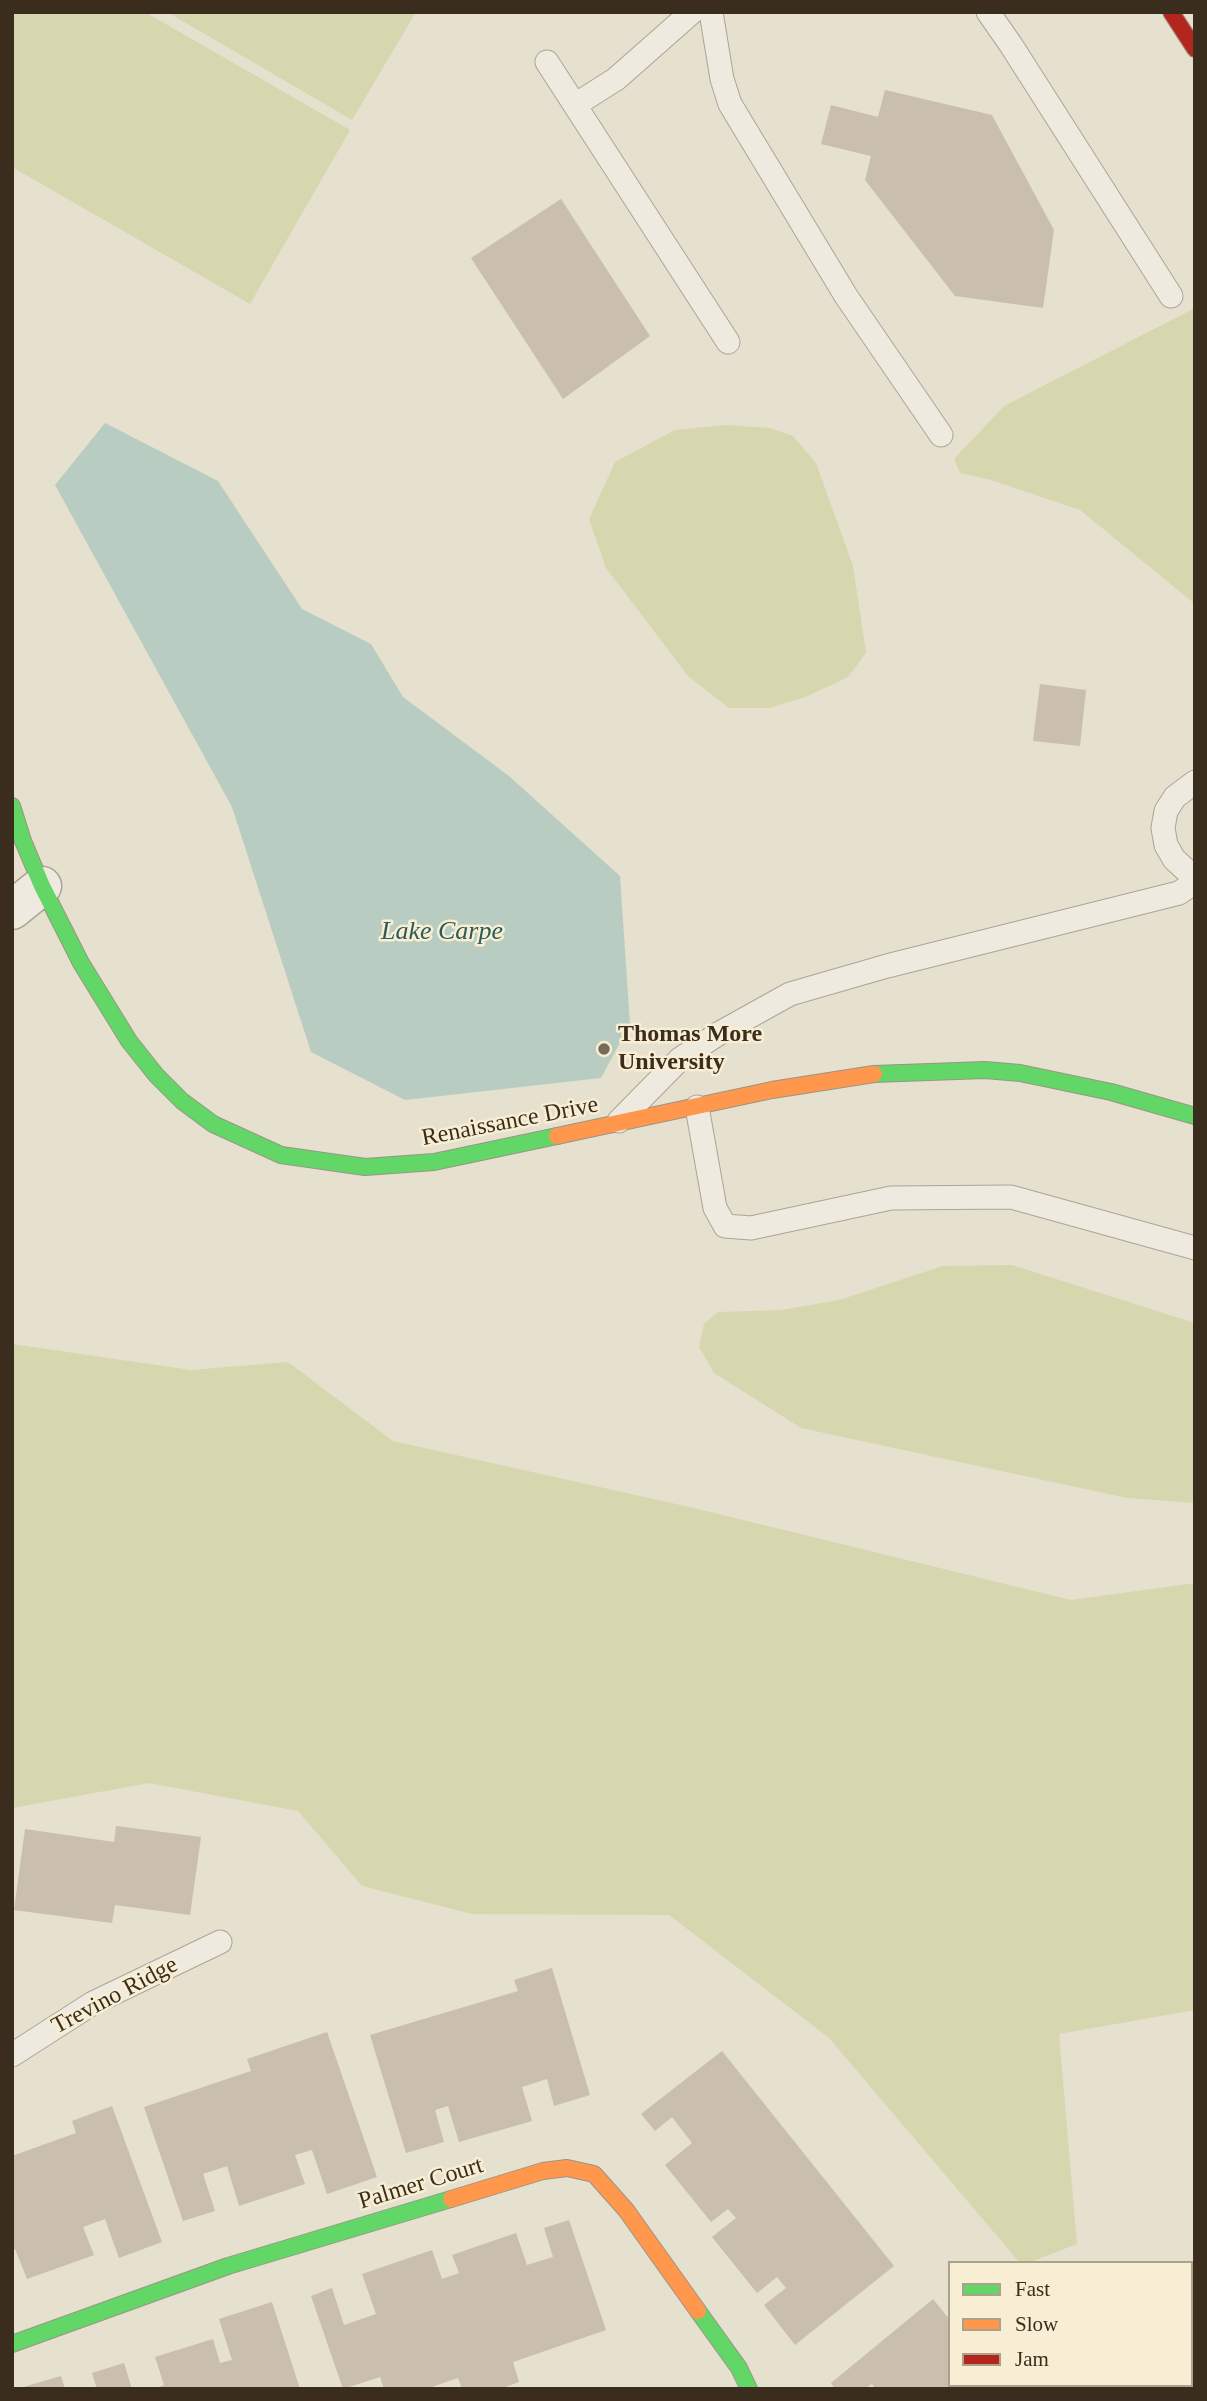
<!DOCTYPE html>
<html>
<head>
<meta charset="utf-8">
<style>
	body { margin:0 }
	#map { position:relative; width:1207px; height:2401px; overflow:hidden; background:#e6e0ce; font-family:"Times New Roman",serif }
	canvas { display:block }
	.frame { position:absolute; inset:0; border:14px solid #3b2d1d; pointer-events:none }
	.legend { position:absolute; left:948px; top:2261px; width:245px; height:126px; box-sizing:border-box; background:#f8eed3; border:2px solid #aca18a; margin:0; padding:9px 12px; list-style:none; font-size:21px; color:#3b2d1d }
	.legend li { display:flex; align-items:center; gap:14px; height:35px }
	.legend b { width:35px; border:2px solid #aca18a }
</style>
</head>
<body>
<div id="map">
<canvas width="1207" height="2401"></canvas>
<div class="frame"></div>
<ul class="legend">
<li><b style="height:9px;background:#63d668"></b>Fast</li>
<li><b style="height:9px;background:#ff974d"></b>Slow</li>
<li><b style="height:9px;background:#b3261e"></b>Jam</li>
</ul>
</div>
<script>
const ctx = document.querySelector('canvas').getContext('2d');
ctx.lineJoin = 'round';
function paint(path, color) { ctx.fillStyle = color; ctx.fill(path, 'evenodd'); }
const poly = rows => new Path2D(rows.map(r => 'M' + r).join(''));
function stroke(path, color, width, dash) { ctx.strokeStyle = color; ctx.lineWidth = width; ctx.lineCap = dash ? 'butt' : 'round'; ctx.setLineDash(dash || []); ctx.stroke(path); }
function drawText(font, color, halo, rows, align = 'center') {
  ctx.font = font + ' "Times New Roman",serif'; ctx.lineWidth = 5; ctx.setLineDash([]); ctx.textBaseline = 'middle'; ctx.strokeStyle = halo; ctx.fillStyle = color; for (const [text, x, y, turn = 0] of rows) {
    ctx.save(); ctx.translate(x, y); ctx.rotate((+turn || 0) * Math.PI / 180); ctx.textAlign = isNaN(turn) ? turn : align; if (halo) ctx.strokeText(text, 0, 0); ctx.fillText(text, 0, 0); ctx.restore();
  }
}
const green = poly([
	[12,12,145,12,350,130,250,304,12,167],
	[167,12,416,12,352,120],
	[1195,308,1195,604,1080,510,991,480,960,473,954,459,1004,406],
	[726,425,770,428,793,436,816,463,853,566,866,653,848,677,808,696,770,708,729,708,688,676,606,568,589,519,615,462,675,430],
	[1012,1265,1195,1323,1195,1503,1127,1498,801,1428,714,1373,699,1347,704,1324,718,1312,782,1310,839,1300,943,1266],
	[12,1344,191,1370,288,1362,393,1441,694,1508,1071,1600,1195,1583,1195,2010,1059,2034,1077,2244,1028,2263,1020,2263,829,2038,669,1915,472,1914,362,1886,298,1811,149,1783,12,1808]
]);
const water = poly([
	[105,423,218,481,302,609,371,644,403,697,509,776,620,876,630,1024,601,1078,405,1100,311,1052,232,807,55,485]
]);
const building = poly([
	[885,90,992,115,1054,230,1043,308,955,296,865,180,871,156,821,144,831,105,878,117],
	[561,199,650,336,563,399,471,258],
	[1040,684,1086,690,1080,746,1033,741],
	[116,1826,201,1837,190,1915,115,1905,112,1923,14,1910,25,1829,114,1842],
	[552,1968,590,2095,554,2106,547,2079,522,2087,532,2121,459,2142,448,2106,435,2110,444,2142,406,2153,370,2035,518,1991,514,1980],
	[327,2032,377,2177,327,2194,312,2150,295,2155,305,2184,239,2206,227,2166,203,2174,215,2211,183,2221,144,2107,251,2071,247,2059],
	[722,2051,894,2266,795,2345,764,2305,786,2288,777,2277,757,2293,712,2237,736,2218,728,2209,711,2222,665,2165,692,2143,672,2117,655,2131,641,2114],
	[112,2106,162,2242,119,2258,105,2219,83,2227,94,2255,27,2279,15,2249,12,2250,12,2156,76,2133,72,2121],
	[569,2220,606,2330,513,2362,519,2382,500,2389,462,2389,458,2378,426,2389,384,2389,380,2377,343,2389,311,2296,332,2288,344,2325,376,2314,362,2274,432,2250,442,2279,459,2273,452,2255,516,2233,527,2265,553,2257,544,2228],
	[933,2299,950,2320,950,2385,1004,2385,1007,2389,876,2389,872,2384,865,2389,835,2389,831,2383],
	[272,2302,300,2389,155,2389,164,2385,155,2357,213,2339,220,2363,232,2360,219,2319],
	[124,2363,132,2389,97,2389,92,2373],
	[61,2376,65,2389,20,2389,20,2388]
]);
const lane = poly([
	[711,12,722,79,730,104,846,296,941,435],
	[988,12,1011,45,1171,296],
	[547,62,728,342],
	[575,105,616,79,692,12],
	[1195,782,1175,797,1166,811,1163,828,1166,845,1174,859,1187,871,1195,874],
	[697,1107,715,1208,725,1226,751,1228,891,1198,1011,1197,1195,1248],
	[619,1121,680,1059,718,1034,790,994,887,966,1179,893,1195,882],
	[12,2055,93,2003,220,1942]
]);
const street = poly([
	[12,910,42,886]
]);
const fast = poly([
	[12,806,23,841,42,886,81,963,129,1041,156,1075,182,1101,213,1124,281,1155,365,1167,434,1162,557,1136],
	[874,1074,985,1070,1020,1073,1111,1092,1195,1116],
	[698,2311,739,2368,749,2389],
	[12,2344,228,2266,451,2199]
]);
const slow = poly([
	[557,1136,772,1090,874,1074],
	[451,2199,543,2171,567,2168,594,2174,626,2210,698,2311]
]);
const jam = poly([
	[1171,12,1195,49]
]);
const markers = [
	[604,1049,7,"#776c5b"]
];
const poiNames = [
	["Thomas More",618,1035],
	["University",618,1063]
];
const streetNames = [
	["Renaissance Drive",510,1122,-11],
	["Trevino Ridge",115,1996,-28],
	["Palmer Court",421,2184,-17]
];
const waterNames = [
	["Lake Carpe",442,932]
];
paint(green, '#d6d7af');
paint(water, '#b8ccc1');
paint(building, '#cabeae');
stroke(lane, '#aca496', 25);
stroke(street, '#aca496', 41);
stroke(fast, '#9b9486', 18);
stroke(slow, '#9b9486', 18);
stroke(jam, '#9b9486', 18);
stroke(lane, '#eeeae0', 23);
stroke(street, '#eeeae0', 38);
stroke(fast, '#63d668', 16);
stroke(slow, '#ff974d', 16);
stroke(jam, '#b3261e', 16);
for (const [x, y, r, color] of markers) { const dot = new Path2D(); dot.arc(x, y, r, 0, 2 * Math.PI); ctx.fillStyle = color; ctx.fill(dot); stroke(dot, '#f8eed3', 2.5); }
drawText('bold 24px', '#3b2d1d', '#f8eed3', poiNames, 'left');
drawText('24px', '#3b2d1d', '#f8eed3', streetNames);
drawText('italic 26px', '#2b5c5a', '#f8eed3', waterNames);
</script>
</body>
</html>
